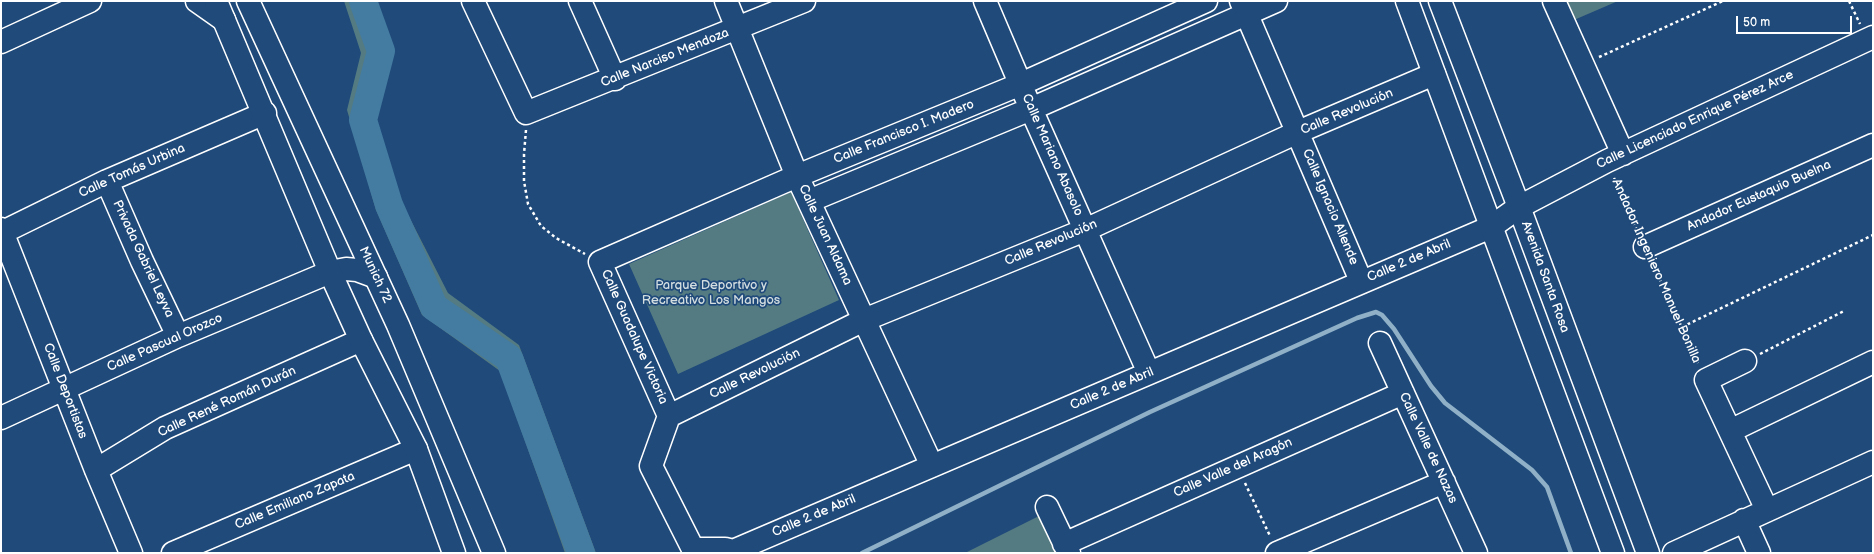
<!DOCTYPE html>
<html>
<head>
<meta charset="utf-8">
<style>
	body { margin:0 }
	#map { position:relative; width:1874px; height:554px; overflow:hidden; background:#1f4a7a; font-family:"Balsamiq Sans",sans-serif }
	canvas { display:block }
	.frame { position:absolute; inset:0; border:2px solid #fff; pointer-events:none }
	.scale { position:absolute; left:1736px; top:16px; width:116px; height:18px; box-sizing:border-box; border:2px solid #fff; border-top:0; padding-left:5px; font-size:12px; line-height:14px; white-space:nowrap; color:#fff; -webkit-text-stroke:3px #1f4a7a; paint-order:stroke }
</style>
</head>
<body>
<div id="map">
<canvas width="1874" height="554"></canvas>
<div class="frame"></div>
<div class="scale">50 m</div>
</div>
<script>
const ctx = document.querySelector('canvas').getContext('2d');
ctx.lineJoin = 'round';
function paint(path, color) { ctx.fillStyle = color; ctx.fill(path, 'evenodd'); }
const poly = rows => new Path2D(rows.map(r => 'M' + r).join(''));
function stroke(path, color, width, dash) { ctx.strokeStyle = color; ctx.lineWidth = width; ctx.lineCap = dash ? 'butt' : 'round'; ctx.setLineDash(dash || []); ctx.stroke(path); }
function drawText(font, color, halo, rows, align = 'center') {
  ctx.font = font + ' "Balsamiq Sans",sans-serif'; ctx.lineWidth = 3.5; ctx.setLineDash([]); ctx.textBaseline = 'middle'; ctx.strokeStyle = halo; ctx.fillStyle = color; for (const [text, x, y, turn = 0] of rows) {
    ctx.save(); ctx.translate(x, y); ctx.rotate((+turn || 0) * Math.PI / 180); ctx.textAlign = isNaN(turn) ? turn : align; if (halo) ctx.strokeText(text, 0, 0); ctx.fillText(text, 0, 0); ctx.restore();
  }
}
const green = poly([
	[344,1,370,1,388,32,377,120,399,197,448,293,519,345,596,553,565,553,500,371,422,315,376,210,347,110,361,53],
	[1557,1,1618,1,1567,23],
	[791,192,839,300,678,374,629,264],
	[1045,513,1064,553,965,553]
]);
const stream = poly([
	[862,553,1150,412,1357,318,1376,312,1382,315,1394,329,1431,386,1445,403,1532,470,1547,487,1571,553]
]);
const river = poly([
	[363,1,381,51,363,120,389,205,434,307,509,358,581,553]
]);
const path = poly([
	[1849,1,1860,24],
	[1599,57,1723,1],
	[526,130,524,154,524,181,528,204,541,226,556,238,585,254],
	[1614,178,1637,230],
	[1652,262,1698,363],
	[1682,327,1873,235],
	[1760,354,1844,311],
	[1245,483,1270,536]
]);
const minor = poly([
	[197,1,224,20],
	[473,1,526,113,804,1],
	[580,1,615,79],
	[726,1,797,176,932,466],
	[985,1,1031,109,1149,373],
	[1206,1,1021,84,797,176,600,262,669,416,651,466,693,549,725,549,733,551,1491,227,1519,207,1607,161,1873,37],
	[1241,1,1361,281],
	[1554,1,1623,154],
	[1,42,90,1],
	[107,181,142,261,178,336],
	[809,201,1031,109,1276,1],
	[1,229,96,470,131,553],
	[1,233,107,181,265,113],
	[1645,247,1873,145],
	[1380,343,1476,553],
	[1745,361,1706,380,1767,510],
	[669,416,864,320,1085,230,1298,132,1434,74],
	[1,418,178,336,330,272,346,269,357,270,376,277],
	[1730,431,1873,362],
	[96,470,165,428,361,340],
	[1047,507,1069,553],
	[1744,520,1759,553],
	[1064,544,1403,393],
	[173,553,416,449],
	[1277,553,1444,482],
	[1674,553,1873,462]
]);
const major = poly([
	[216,1,330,272,361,340,416,449,454,553],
	[248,1,398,325,494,553],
	[1407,1,1613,553],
	[1440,1,1519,207,1648,553]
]);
const streetNames = [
	["Calle Narciso Mendoza",665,58,-22],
	["Calle Revolución",1347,112,-23],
	["Calle Licenciado Enrique Pérez Arce",1695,120,-25],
	["Calle Francisco I. Madero",904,132,-22],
	["Calle Mariano Abasolo",1052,155,66],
	["Calle Tomás Urbina",132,171,-24],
	["Andador Eustaquio Buelna",1759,196,-24],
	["Calle Ignacio Allende",1330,207,67],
	["Calle Juan Aldama",825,235,65],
	["Calle Revolución",1051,243,-23],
	["Privada Gabriel Leyva",143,259,65],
	["Calle 2 de Abril",1409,261,-23],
	["Andador Ingeniero Manuel Bonilla",1656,271,66],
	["Munich 72",375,275,65],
	["Avenida Santa Rosa",1545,277,70],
	["Calle Guadalupe Victoria",634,337,66],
	["Calle Pascual Orozco",165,343,-24],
	["Calle Revolución",755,374,-26],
	["Calle 2 de Abril",1112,389,-23],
	["Calle Deportistas",65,391,69],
	["Calle René Román Durán",227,402,-25],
	["Calle Valle de Nazas",1428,448,65],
	["Calle Valle del Aragón",1233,468,-24],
	["Calle Emiliano Zapata",295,501,-23],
	["Calle 2 de Abril",814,516,-23]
];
const parkNames = [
	["Parque Deportivo y",711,286],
	["Recreativo Los Mangos",711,301]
];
paint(green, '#547b82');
stroke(stream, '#8fb0c6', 4.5);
stroke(river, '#447ba0', 28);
stroke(minor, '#fff', 25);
stroke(major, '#fff', 25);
stroke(path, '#fff', 2.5, [3, 3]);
stroke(minor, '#1f4a7a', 22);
stroke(major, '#1f4a7a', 22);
drawText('13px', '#fff', '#1f4a7a', streetNames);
drawText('13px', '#d4dee0', '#1f4a7a', parkNames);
</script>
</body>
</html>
